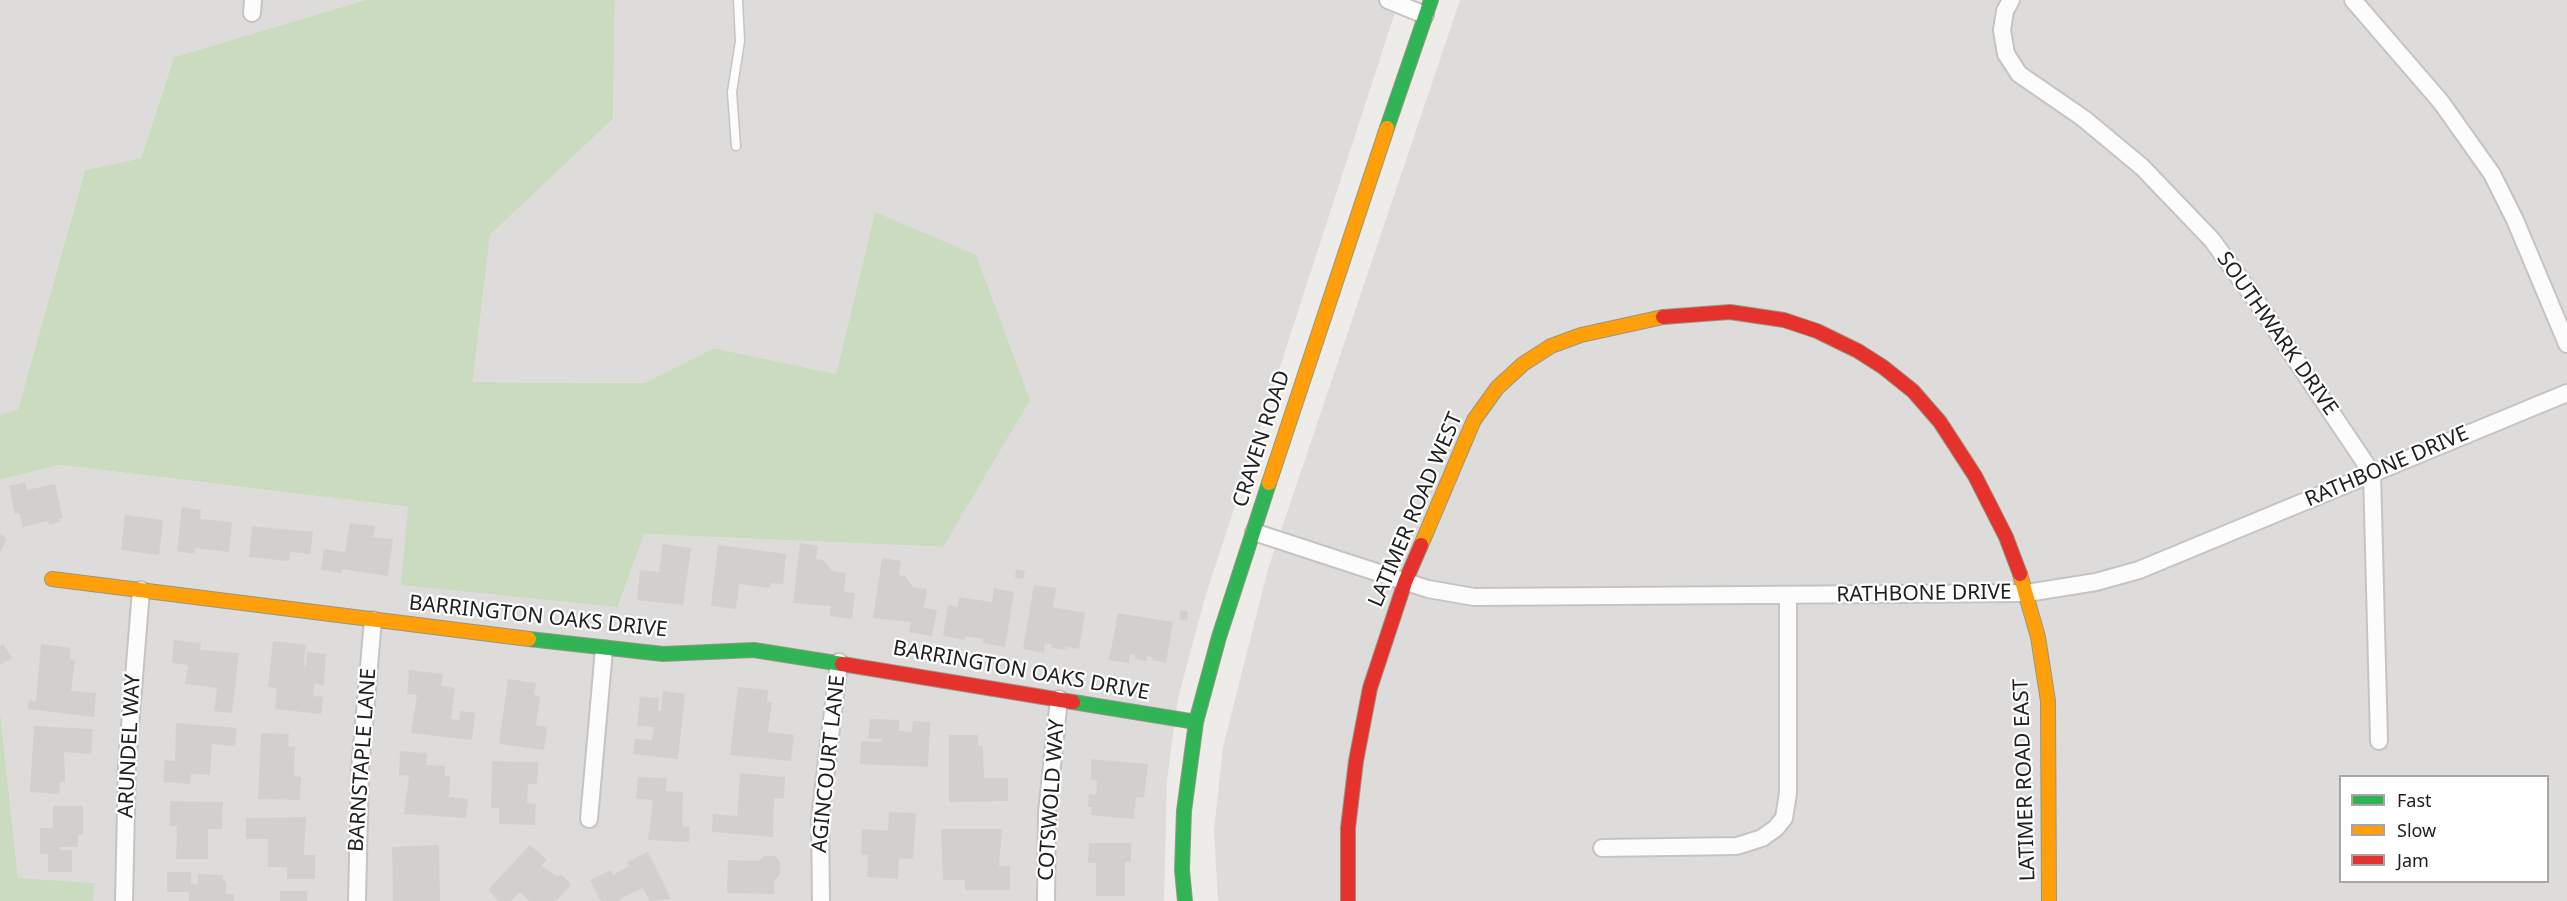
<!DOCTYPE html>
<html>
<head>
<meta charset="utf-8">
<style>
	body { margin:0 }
	#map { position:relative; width:2567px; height:901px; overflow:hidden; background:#eeece9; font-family:"Noto Sans",sans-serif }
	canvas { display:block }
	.legend { position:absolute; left:2339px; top:775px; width:210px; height:108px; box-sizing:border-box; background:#fff; border:2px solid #a6a6a6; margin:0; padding:8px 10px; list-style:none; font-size:18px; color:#202020 }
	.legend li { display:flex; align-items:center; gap:12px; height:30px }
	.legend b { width:30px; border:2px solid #a6a6a6 }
</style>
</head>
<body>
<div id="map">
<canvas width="2567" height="901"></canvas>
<ul class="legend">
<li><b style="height:8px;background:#30b455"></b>Fast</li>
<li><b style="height:8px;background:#ff9f0a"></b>Slow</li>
<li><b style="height:8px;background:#e5322d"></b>Jam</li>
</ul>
</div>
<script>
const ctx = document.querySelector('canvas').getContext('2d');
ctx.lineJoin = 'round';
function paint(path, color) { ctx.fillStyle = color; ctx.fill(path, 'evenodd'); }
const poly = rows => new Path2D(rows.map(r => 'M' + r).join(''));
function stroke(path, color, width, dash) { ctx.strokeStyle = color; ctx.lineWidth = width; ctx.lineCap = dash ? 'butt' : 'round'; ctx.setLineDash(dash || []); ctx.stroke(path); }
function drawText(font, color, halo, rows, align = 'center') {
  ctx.font = font + ' "Noto Sans",sans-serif'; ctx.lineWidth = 4.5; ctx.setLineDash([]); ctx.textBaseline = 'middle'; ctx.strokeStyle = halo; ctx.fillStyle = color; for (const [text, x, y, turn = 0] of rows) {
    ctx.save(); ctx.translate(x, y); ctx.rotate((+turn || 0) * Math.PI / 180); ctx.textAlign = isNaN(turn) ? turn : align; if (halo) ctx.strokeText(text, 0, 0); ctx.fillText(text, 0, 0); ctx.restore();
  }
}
const residential = poly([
	[0,0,365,0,174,57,141,158,85,170,18,409,0,415],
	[615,0,1399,0,1205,598,1178,698,1167,780,1164,901,93,901,93,883,18,879,0,709,0,480,60,465,408,507,619,606,643,534,943,547,875,212,836,374,714,348,644,383,473,382,490,235,613,119],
	[1460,0,2567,0,2567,901,1218,901,1214,830,1223,747,1268,569],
	[2340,776,2548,776,2548,882,2340,882]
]);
const forest = poly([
	[365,0,615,0,613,119,490,235,473,382,644,383,714,348,836,374,875,212,976,255,1030,400,943,547,644,534,618,607,401,585,408,507,60,465,0,480,0,415,18,409,85,170,141,158,174,57],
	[0,709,18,878,94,883,93,901,0,901]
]);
const building = poly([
	[25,482,27,490,55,484,63,518,59,519,60,522,49,525,48,521,23,527,19,513,15,514,9,486],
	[182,507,201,510,200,519,232,522,229,552,195,548,195,554,177,551],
	[125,515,163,520,159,555,121,550],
	[350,523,375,526,373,537,393,539,388,576,342,569,342,573,321,570,324,549,345,552],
	[252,526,313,532,310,554,290,552,289,561,249,557],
	[0,534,7,538,0,553],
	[800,543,818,546,816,559,823,560,832,571,846,573,844,592,855,593,852,619,830,616,831,606,793,603],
	[663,544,691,548,683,605,637,600,640,570,659,572],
	[718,545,786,554,783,584,771,583,770,588,739,584,736,609,711,606],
	[882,558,901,561,899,575,905,576,913,587,927,589,924,608,937,610,932,636,909,632,911,622,873,618],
	[1016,569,1025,571,1023,579,1015,578],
	[1034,585,1056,588,1053,607,1085,613,1079,649,1067,647,1067,650,1051,648,1052,645,1045,643,1044,653,1023,649],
	[994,588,1014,592,1005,647,982,643,983,639,965,636,965,640,943,636,948,605,958,607,959,597,992,602],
	[1181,610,1188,612,1187,621,1179,619],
	[1118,613,1173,622,1166,663,1152,660,1153,657,1147,656,1146,661,1135,659,1136,655,1130,654,1129,663,1109,660],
	[174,640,201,643,200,650,239,653,232,713,214,711,217,688,185,684,188,665,172,663],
	[273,641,306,645,304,665,306,666,307,652,326,654,324,685,314,684,313,696,323,697,321,714,275,709,277,688,268,687],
	[3,644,12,658,0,665,0,647],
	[41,644,71,648,70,659,75,660,71,691,96,693,94,717,28,709,29,700,36,701],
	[409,670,443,674,441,686,455,688,451,719,459,720,460,711,475,713,472,740,411,733,417,695,407,694],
	[508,679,536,683,534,695,540,696,536,725,547,727,544,750,499,744],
	[738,687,768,690,767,702,772,702,768,732,794,735,791,761,730,755],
	[663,691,685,694,678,759,633,754,635,739,652,740,654,727,637,726,640,696,659,698,658,711,661,711],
	[870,719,899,720,899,731,912,732,913,721,930,722,928,767,860,764,861,741,882,742,882,739,868,739],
	[176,723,237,728,235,746,212,744,210,775,191,774,190,784,163,782,165,760,175,761],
	[34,726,93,729,91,754,64,752,65,782,60,782,59,794,30,792],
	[261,733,289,734,288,746,295,747,294,776,301,777,300,800,258,799],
	[949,735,978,735,978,746,983,746,984,778,1008,778,1008,801,949,802],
	[400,751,427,753,426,765,445,766,445,776,450,777,449,797,468,799,466,818,404,814,409,776,399,775],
	[1091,759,1148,764,1144,798,1136,797,1134,819,1091,815,1092,807,1088,807,1089,794,1096,795,1097,781,1091,780],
	[492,761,538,762,537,784,528,784,527,803,536,804,535,825,499,824,499,808,491,808],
	[740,773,785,777,784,799,774,798,773,837,712,832,713,814,737,816],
	[638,777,667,778,666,791,683,792,682,826,690,827,689,842,648,840,653,800,636,799],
	[170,801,223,802,222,829,208,829,208,859,176,859,177,826,170,826],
	[53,806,83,806,83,835,78,835,78,847,60,847,60,850,72,850,72,872,48,872,48,854,40,854,40,828,53,828],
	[889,812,916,813,913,859,899,858,898,879,867,877,868,855,861,854,862,829,888,831],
	[306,817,304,855,315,855,315,879,287,879,287,867,268,867,268,839,246,839,246,818],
	[941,829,1002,829,999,866,1010,866,1010,890,965,890,965,880,943,880],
	[1089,843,1131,843,1131,862,1125,862,1125,896,1096,896,1096,863,1088,863],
	[439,845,440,901,393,901,392,847],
	[530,845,547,860,541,866,557,876,562,875,569,882,570,886,556,901,529,901,520,892,511,901,499,901,488,890],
	[648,852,671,899,650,901,643,888,620,899,621,901,601,901,590,880,611,870,613,875,629,866,627,862],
	[764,856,774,856,780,861,780,875,774,880,774,894,727,893,728,860,759,861],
	[167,872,191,872,191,884,198,884,198,874,223,875,223,881,226,881,226,894,234,894,234,901,189,901,189,892,167,892],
	[280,891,307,891,307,901,280,901]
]);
const lane = poly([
	[736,146,732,92,740,41,738,0]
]);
const street = poly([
	[1388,0,1425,15],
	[2011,0,2005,11,2002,30,2006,54,2019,74,2083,118,2142,167,2212,240,2257,302,2372,473,2379,741],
	[2353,0,2441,102,2492,174,2515,220,2567,344],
	[252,13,253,0],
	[1254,532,1428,589,1474,597,2027,593,2096,582,2139,570,2567,393],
	[589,819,604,649],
	[1602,848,1737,846,1762,838,1776,828,1784,818,1788,793,1788,595],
	[124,901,127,764,141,590],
	[357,901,360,770,373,620],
	[821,901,820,819,839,662],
	[1046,901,1047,812,1059,699]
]);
const fast = poly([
	[1387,128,1431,0],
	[529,639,663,654,754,650,842,664],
	[1073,702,1196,722],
	[1185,901,1182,870,1184,811,1196,722,1219,637,1269,483]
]);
const slow = poly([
	[1269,483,1387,128],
	[1421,545,1474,420,1497,388,1523,364,1551,346,1581,335,1663,317],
	[2020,574,2038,637,2048,701,2049,901],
	[52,579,529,639]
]);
const jam = poly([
	[1663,317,1730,312,1784,320,1817,331,1858,351,1883,367,1913,391,1940,422,1975,476,2006,537,2020,574],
	[842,664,1073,702],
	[1348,901,1348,828,1356,761,1370,688,1405,582,1421,545]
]);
const streetNames = [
	["SOUTHWARK DRIVE",2277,334,55],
	["CRAVEN ROAD",1262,439,-72],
	["RATHBONE DRIVE",2387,467,-23],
	["LATIMER ROAD WEST",1416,510,-67],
	["RATHBONE DRIVE",1924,594,-1],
	["BARRINGTON OAKS DRIVE",538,617,6],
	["BARRINGTON OAKS DRIVE",1021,671,10],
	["ARUNDEL WAY",130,746,-87],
	["BARNSTAPLE LANE",363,760,-86],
	["AGINCOURT LANE",829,764,-84],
	["LATIMER ROAD EAST",2025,780,-92],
	["COTSWOLD WAY",1052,800,-86]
];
paint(residential, '#dddcda');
paint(forest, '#cbdbc0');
paint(building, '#d2d0ce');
stroke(lane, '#c5c4c3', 11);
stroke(street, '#c5c4c3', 20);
stroke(fast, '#969782', 16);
stroke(slow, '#969782', 16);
stroke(jam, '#969782', 16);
stroke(lane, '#fcfcfc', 8);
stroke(street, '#fcfcfc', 16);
stroke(fast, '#30b455', 14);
stroke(slow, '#ff9f0a', 14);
stroke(jam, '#e5322d', 14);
drawText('21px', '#202020', '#fff', streetNames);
</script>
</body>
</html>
